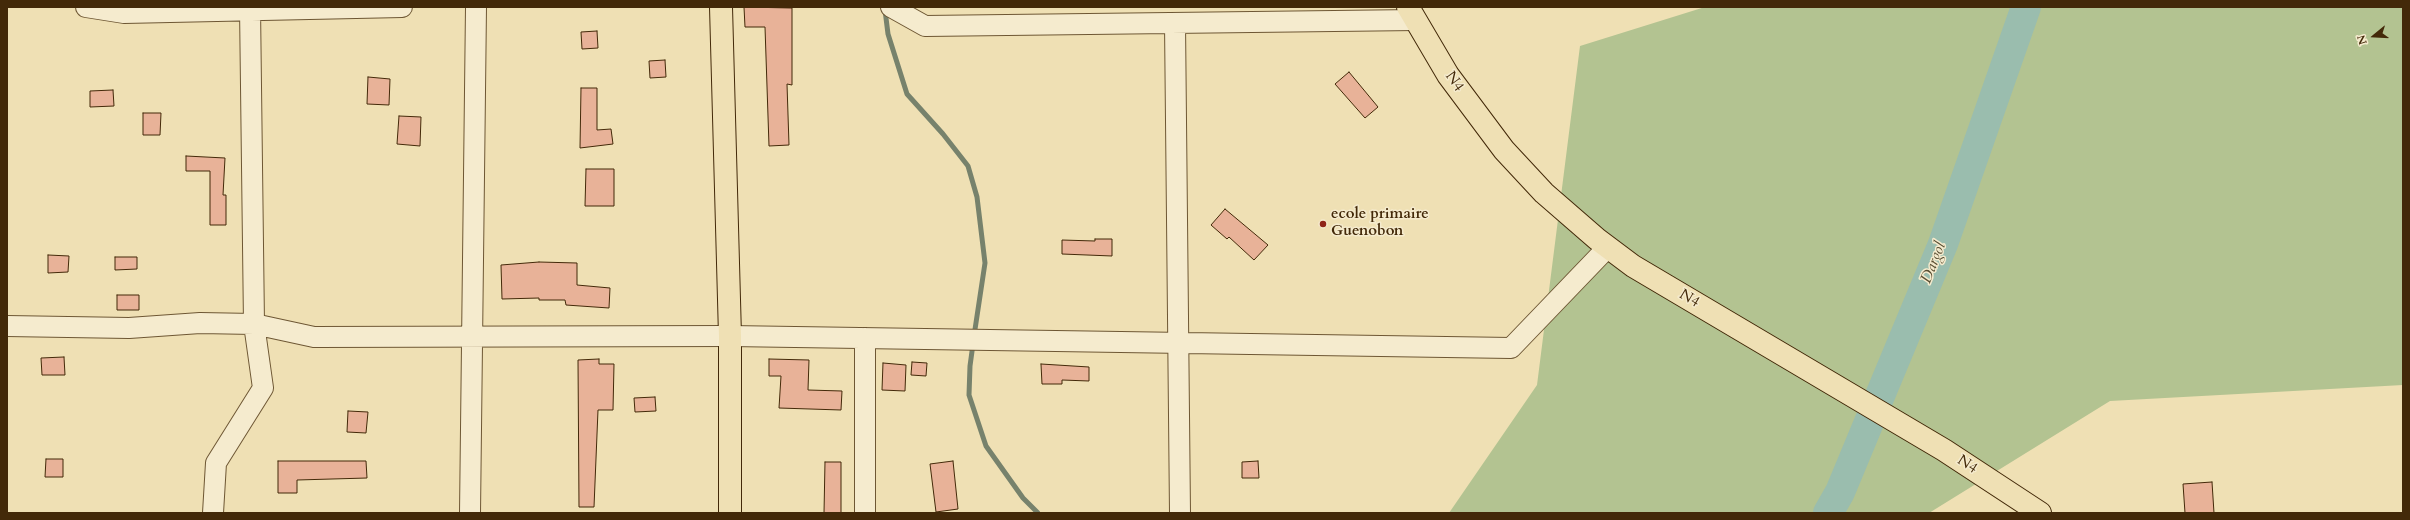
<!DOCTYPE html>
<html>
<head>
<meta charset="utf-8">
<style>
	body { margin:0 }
	#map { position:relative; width:2410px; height:520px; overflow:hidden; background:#efe0b4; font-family:Cardo,serif }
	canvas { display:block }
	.frame { position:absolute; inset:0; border:8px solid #432909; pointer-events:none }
	.north { position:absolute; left:2354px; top:16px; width:40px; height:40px; -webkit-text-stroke:3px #f5ebce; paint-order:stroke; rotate:252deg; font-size:11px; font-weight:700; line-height:16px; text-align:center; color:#432909 }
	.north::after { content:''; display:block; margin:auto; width:14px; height:18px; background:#432909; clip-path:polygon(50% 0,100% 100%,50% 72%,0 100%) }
</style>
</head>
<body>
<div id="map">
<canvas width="2410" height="520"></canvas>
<div class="frame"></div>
<div class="north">N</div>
</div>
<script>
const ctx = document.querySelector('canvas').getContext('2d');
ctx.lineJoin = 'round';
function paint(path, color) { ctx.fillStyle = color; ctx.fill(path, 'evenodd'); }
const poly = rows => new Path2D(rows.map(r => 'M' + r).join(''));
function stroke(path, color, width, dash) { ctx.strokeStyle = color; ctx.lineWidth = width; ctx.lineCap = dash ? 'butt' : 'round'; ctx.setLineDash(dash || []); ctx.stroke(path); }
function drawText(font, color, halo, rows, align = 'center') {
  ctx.font = font + ' Cardo,serif'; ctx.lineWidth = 3; ctx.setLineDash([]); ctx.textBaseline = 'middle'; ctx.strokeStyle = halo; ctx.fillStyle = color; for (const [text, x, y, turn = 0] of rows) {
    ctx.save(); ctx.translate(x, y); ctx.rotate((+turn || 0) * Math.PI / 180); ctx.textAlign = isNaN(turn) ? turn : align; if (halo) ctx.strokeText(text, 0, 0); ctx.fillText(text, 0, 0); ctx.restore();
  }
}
const green = poly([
	[1705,7,2403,7,2403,385,2110,401,1929,513,1449,513,1537,385,1580,46]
]);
const stream = poly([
	[885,10,888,34,907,94,943,134,968,166,977,197,985,263,974,336],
	[973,344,970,366,969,395,986,446,1023,498,1038,513]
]);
const river = poly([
	[1828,513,1840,492,1943,244,2026,7]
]);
const building = poly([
	[744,7,792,8,792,85,787,84,789,145,769,146,765,27,745,27,744,7],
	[597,31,598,48,582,49,581,32,597,31],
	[665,60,666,77,650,78,649,61,665,60],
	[1349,72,1378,107,1365,118,1335,84,1349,72],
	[368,77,390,79,389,105,367,104,368,77],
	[581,88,597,88,597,130,611,129,613,144,580,148,581,88],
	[113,90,114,106,90,107,90,91,113,90],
	[143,113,161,113,160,135,143,135,143,113],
	[399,116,421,117,420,146,397,144,399,116],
	[186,156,225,158,223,195,226,195,226,225,210,225,210,171,186,171,186,156],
	[586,169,614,169,614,206,585,206,586,169],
	[1225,209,1268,245,1254,260,1229,237,1227,239,1211,225,1225,209],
	[1095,239,1112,239,1112,256,1062,254,1062,240,1095,241,1095,239],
	[48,255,69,256,68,272,48,273,48,255],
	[115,257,137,257,137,269,115,270,115,257],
	[539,262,577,263,577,285,610,288,609,308,566,305,565,300,539,300,539,298,502,299,501,265,539,262],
	[117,295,139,295,139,310,117,310,117,295],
	[64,357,65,375,42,375,41,358,64,357],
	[599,359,599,364,614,364,613,410,598,410,594,507,579,507,578,360,599,359],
	[769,359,809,360,808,390,842,391,841,410,779,408,781,376,769,376,769,359],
	[912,362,927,363,926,376,911,375,912,362],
	[883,363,906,365,905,391,882,390,883,363],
	[1041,364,1089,367,1089,381,1062,380,1062,384,1042,384,1041,364],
	[655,397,656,411,635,412,634,398,655,397],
	[348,411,368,412,366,433,347,432,348,411],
	[46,459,63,459,63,477,45,477,46,459],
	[278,461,366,461,367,478,297,480,297,493,278,493,278,461],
	[953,461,958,509,936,512,930,464,953,461],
	[1258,461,1259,478,1242,478,1242,462,1258,461],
	[825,462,841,462,841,513,824,513,825,462],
	[2212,482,2214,513,2185,513,2183,484,2212,482]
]);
const minor = poly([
	[86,7,124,13,402,7],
	[891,7,925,26,1416,20],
	[1175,23,1180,513],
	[7,326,129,328,200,323,254,324,314,337,730,336,1511,348,1608,247],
	[213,513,216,463,263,388,254,324,250,7],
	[470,513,476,7],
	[865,513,865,338]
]);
const major = poly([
	[721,7,730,336,730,513],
	[1408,7,1448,75,1504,150,1544,193,1597,239,1633,266,1944,450,2040,513]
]);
const markers = [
	[1323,224,4,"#8f2418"]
];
const streetNames = [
	["N4",1454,82,55],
	["N4",1689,299,31],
	["N4",1967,465,33]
];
const poiNames = [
	["ecole primaire",1331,215],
	["Guenobon",1331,232]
];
const waterNames = [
	["Dargol",1934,263,-68]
];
paint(green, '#b3c391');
stroke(stream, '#77826c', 5);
stroke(river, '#9abdae', 30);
paint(building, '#e8b298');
stroke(building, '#432909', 1);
stroke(minor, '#6e5734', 22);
stroke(major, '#432909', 24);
stroke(minor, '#f5ebce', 20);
stroke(major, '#efe0b4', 22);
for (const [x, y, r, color] of markers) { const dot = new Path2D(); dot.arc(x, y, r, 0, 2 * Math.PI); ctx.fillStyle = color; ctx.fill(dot); stroke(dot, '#f5ebce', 1.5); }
drawText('15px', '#432909', '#f5ebce', streetNames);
drawText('bold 15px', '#432909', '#f5ebce', poiNames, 'left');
drawText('italic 16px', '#594e32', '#f5ebce', waterNames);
</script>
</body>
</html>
